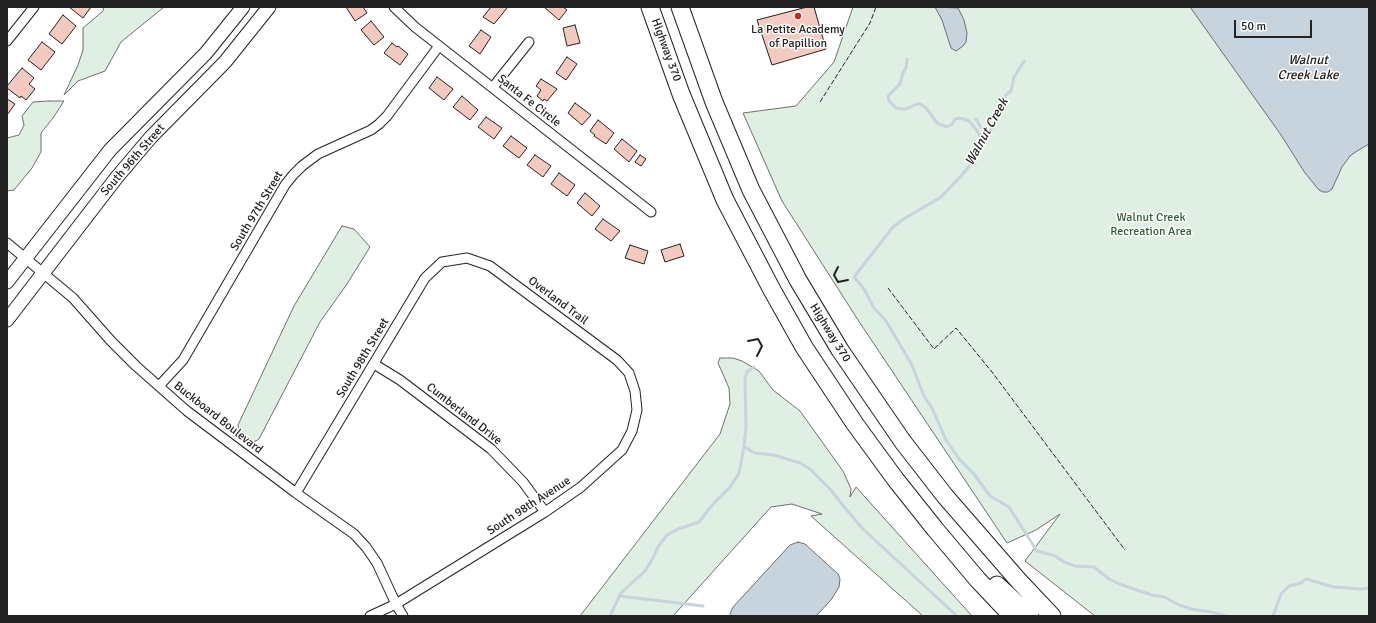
<!DOCTYPE html>
<html>
<head>
<meta charset="utf-8">
<style>
	body { margin:0 }
	#map { position:relative; width:1376px; height:623px; overflow:hidden; background:#fff; font-family:Signika,sans-serif }
	canvas { display:block }
	.frame { position:absolute; inset:0; border:8px solid #222; pointer-events:none }
	.scale { position:absolute; left:1234px; top:20px; width:78px; height:18px; box-sizing:border-box; border:2px solid #222; border-top:0; padding-left:5px; font-size:12px; line-height:14px; white-space:nowrap; color:#222; -webkit-text-stroke:3px #fff; paint-order:stroke }
</style>
</head>
<body>
<div id="map">
<canvas width="1376" height="623"></canvas>
<div class="frame"></div>
<div class="scale">50 m</div>
</div>
<script>
const ctx = document.querySelector('canvas').getContext('2d');
ctx.lineJoin = 'round';
function paint(path, color) { ctx.fillStyle = color; ctx.fill(path, 'evenodd'); }
const poly = rows => new Path2D(rows.map(r => 'M' + r).join(''));
function stroke(path, color, width, dash) { ctx.strokeStyle = color; ctx.lineWidth = width; ctx.lineCap = dash ? 'butt' : 'round'; ctx.setLineDash(dash || []); ctx.stroke(path); }
function drawText(font, color, halo, rows, align = 'center') {
  ctx.font = font + ' Signika,sans-serif'; ctx.lineWidth = 3; ctx.setLineDash([]); ctx.textBaseline = 'middle'; ctx.strokeStyle = halo; ctx.fillStyle = color; for (const [text, x, y, turn = 0] of rows) {
    ctx.save(); ctx.translate(x, y); ctx.rotate((+turn || 0) * Math.PI / 180); ctx.textAlign = isNaN(turn) ? turn : align; if (halo) ctx.strokeText(text, 0, 0); ctx.fillText(text, 0, 0); ctx.restore();
  }
}
const green = poly([
	[104,7,164,7,121,42,105,71,78,81,64,95,78,65,83,50,83,28,103,11,104,7],
	[853,7,1369,7,1369,616,1095,616,1025,561,1060,514,1036,530,1007,543,858,320,782,201,743,113,796,106,834,62,853,7],
	[49,101,64,101,53,118,41,133,41,152,32,168,14,190,7,191,7,138,19,135,24,125,22,116,33,102,49,101],
	[342,226,354,229,370,247,347,284,320,322,259,439,256,441,250,442,244,439,239,433,238,425,294,306,342,226],
	[720,358,733,358,742,361,759,371,773,390,800,411,843,471,851,489,850,497,856,487,972,616,923,616,811,516,822,514,792,504,771,507,673,616,580,616,720,434,730,404,729,388,718,363,720,358]
]);
const water = poly([
	[935,7,958,8,964,20,967,33,966,42,963,46,956,51,951,48,942,20,935,7],
	[1190,7,1369,7,1369,144,1357,151,1350,156,1342,167,1332,189,1328,192,1323,192,1319,190,1305,173,1281,135,1190,7],
	[798,542,805,544,838,574,840,579,839,587,831,600,816,616,731,616,730,614,733,607,790,545,798,542]
]);
const stream = poly([
	[907,59,906,68,903,73,900,84,888,96,889,101,896,108,902,109,906,109,917,104,920,104,926,108,937,123,947,127,952,124,955,119,959,118,964,119,969,121,975,128,984,142],
	[1024,61,1014,77,1011,91,1006,95,994,125,971,164,961,176,941,197,902,220,893,227,854,277,864,289,874,308,886,321,912,365,924,396,932,408,946,440,960,460,974,474,990,496,1009,507,1037,551,1055,556,1064,562,1075,566,1094,567,1109,579,1122,585,1152,595,1164,597,1179,605,1191,609,1211,612,1227,616],
	[976,119,980,126,989,134],
	[744,447,755,453,774,455,800,463,810,469,830,489,845,508,863,529,957,616],
	[619,596,703,606],
	[610,616,621,593,645,571,653,558,658,547,667,535,678,529,699,522,713,504,731,486,739,473,744,447,746,427,745,379,747,372,754,367],
	[1273,616,1281,594,1289,586,1301,583,1306,579,1334,587,1361,589,1369,588]
]);
const building = poly([
	[69,7,91,7,83,18,69,7],
	[346,7,363,7,367,13,355,21,346,7],
	[491,7,505,7,507,8,494,24,483,17,491,7],
	[544,7,563,7,567,10,559,20,544,7],
	[807,7,814,7,826,49,772,65,757,20,807,7],
	[63,15,76,26,62,44,49,34,63,15],
	[371,21,384,37,374,45,361,30,371,21],
	[575,25,580,43,567,46,563,28,575,25],
	[481,30,491,37,480,54,469,46,481,30],
	[42,42,55,52,41,70,28,60,42,42],
	[392,43,397,47,398,46,408,54,400,65,384,53,392,43],
	[567,57,577,64,566,80,556,73,567,57],
	[22,68,34,78,29,84,35,89,26,100,21,96,20,98,7,88,7,86,22,68],
	[437,77,453,89,444,100,429,88,437,77],
	[541,79,557,89,547,101,544,99,543,101,537,96,541,90,536,86,541,79],
	[462,96,478,110,470,120,453,107,462,96],
	[7,99,15,104,7,115,7,99],
	[575,103,591,115,582,125,568,113,575,103],
	[486,117,502,128,494,139,478,127,486,117],
	[598,120,614,133,606,144,594,136,595,135,590,131,598,120],
	[511,136,527,148,519,158,503,146,511,136],
	[622,139,637,151,629,162,614,149,622,139],
	[535,155,551,166,543,177,527,165,535,155],
	[640,155,646,159,641,166,635,162,640,155],
	[559,173,575,185,567,196,551,184,559,173],
	[585,193,600,206,592,216,577,203,585,193],
	[603,219,620,231,611,241,595,229,603,219],
	[680,244,684,256,665,262,661,250,680,244],
	[630,245,648,251,644,264,625,258,630,245]
]);
const street = poly([
	[394,7,415,27,651,212],
	[7,41,34,7],
	[493,87,529,42],
	[7,243,73,298,111,341,136,366,187,411,296,493,354,534,366,547,377,563,396,604,403,616],
	[374,364,400,380,491,449,523,482,545,512],
	[159,386,183,360,285,185,293,175,302,166,318,154,371,130,379,124,387,116,439,46],
	[296,493,425,278,442,262,467,258,490,266,617,360,629,373,635,391,637,410,632,431,622,450,581,487,545,512,396,604,370,616]
]);
const secondary = poly([
	[7,282,110,150,206,53,243,7],
	[7,320,117,177,151,137,225,62,269,7]
]);
const highway = poly([
	[650,7,681,94,725,200,772,290,804,347,855,424,896,480,935,529,978,580,1012,616],
	[680,7,714,102,751,190,798,280,840,350,903,442,945,496,1018,580,1052,616],
	[997,585,1030,616]
]);
const fence = poly([
	[820,102,870,23,876,7],
	[888,288,934,349,956,328,992,372,1125,550]
]);
const wall = poly([
	[838,267,834,275,838,282,848,280],
	[748,341,758,339,762,346,757,356]
]);
const markers = [
	[798,16,4,"#c62828"]
];
const poiNames = [
	["La Petite Academy",798,30],
	["of Papillion",798,44]
];
const streetNames = [
	["Highway 370",666,50,70],
	["Santa Fe Circle",529,101,38],
	["South 96th Street",133,160,-49],
	["South 97th Street",257,211,-59],
	["Overland Trail",558,301,37],
	["Highway 370",830,333,58],
	["South 98th Street",363,358,-59],
	["Cumberland Drive",464,414,38],
	["Buckboard Boulevard",218,418,38],
	["South 98th Avenue",529,506,-33]
];
const parkNames = [
	["Walnut Creek",1151,218],
	["Recreation Area",1151,232]
];
const waterNames = [
	["Walnut",1308,61],
	["Creek Lake",1308,76],
	["Walnut Creek",987,132,-61]
];
paint(green, '#e0efe3');
stroke(green, '#6f6f6f', 1);
paint(water, '#c7d3dd');
stroke(water, '#6f6f6f', 1);
stroke(stream, '#c7d3dd', 3);
paint(building, '#f3c9c0');
stroke(building, '#222', 1);
stroke(street, '#222', 11);
stroke(secondary, '#222', 15);
stroke(highway, '#222', 19);
stroke(street, '#fff', 9);
stroke(secondary, '#fff', 13);
stroke(highway, '#fff', 17);
stroke(fence, '#222', 1, [5, 2]);
stroke(wall, '#222', 2);
for (const [x, y, r, color] of markers) { const dot = new Path2D(); dot.arc(x, y, r, 0, 2 * Math.PI); ctx.fillStyle = color; ctx.fill(dot); stroke(dot, '#fff', 1.5); }
drawText('12px', '#222', '#fff', poiNames);
drawText('12px', '#222', '#fff', streetNames);
drawText('12px', '#2f5e38', '#fff', parkNames);
drawText('italic 13px', '#222', '#fff', waterNames);
</script>
</body>
</html>
